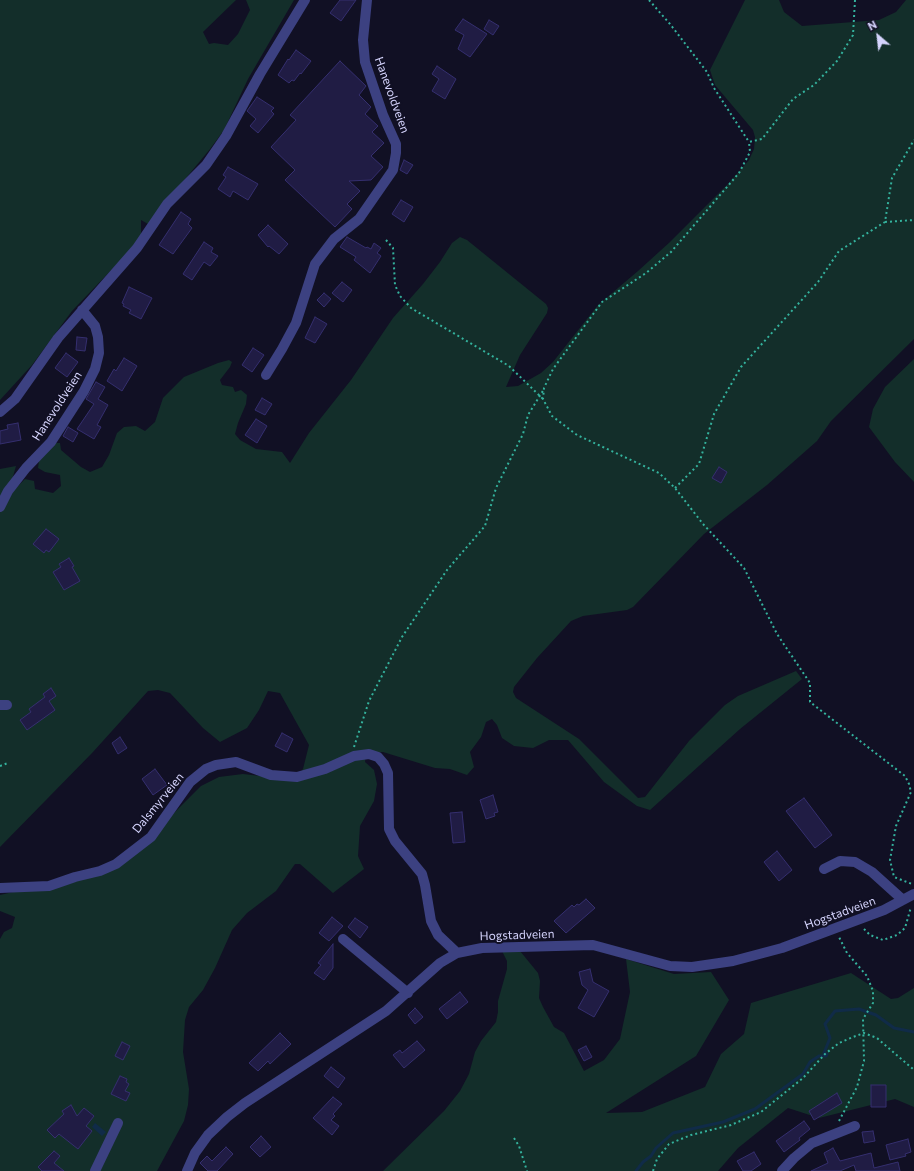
<!DOCTYPE html>
<html>
<head>
<meta charset="utf-8">
<style>
	body { margin:0 }
	#map { position:relative; width:914px; height:1171px; overflow:hidden; background:#111024; font-family:Commissioner,sans-serif }
	canvas { display:block }
	.north { position:absolute; left:858px; top:16px; width:40px; height:40px; -webkit-text-stroke:3px #111024; paint-order:stroke; rotate:332deg; font-size:11px; font-weight:700; line-height:16px; text-align:center; color:#d5d4fd }
	.north::after { content:''; display:block; margin:auto; width:14px; height:18px; background:#d5d4fd; clip-path:polygon(50% 0,100% 100%,50% 72%,0 100%) }
</style>
</head>
<body>
<div id="map">
<canvas width="914" height="1171"></canvas>
<div class="north">N</div>
</div>
<script>
const ctx = document.querySelector('canvas').getContext('2d');
ctx.lineJoin = 'round';
function paint(path, color) { ctx.fillStyle = color; ctx.fill(path, 'evenodd'); }
const poly = rows => new Path2D(rows.map(r => 'M' + r).join(''));
function stroke(path, color, width, dash) { ctx.strokeStyle = color; ctx.lineWidth = width; ctx.lineCap = dash ? 'butt' : 'round'; ctx.setLineDash(dash || []); ctx.stroke(path); }
function drawText(font, color, halo, rows, align = 'center') {
  ctx.font = font + ' Commissioner,sans-serif'; ctx.lineWidth = 4; ctx.setLineDash([]); ctx.textBaseline = 'middle'; ctx.strokeStyle = halo; ctx.fillStyle = color; for (const [text, x, y, turn = 0] of rows) {
    ctx.save(); ctx.translate(x, y); ctx.rotate((+turn || 0) * Math.PI / 180); ctx.textAlign = isNaN(turn) ? turn : align; if (halo) ctx.strokeText(text, 0, 0); ctx.fillText(text, 0, 0); ctx.restore();
  }
}
const green = poly([
	[0,0,236,0,203,32,209,44,214,43,228,45,238,34,250,10,246,0,294,0,248,79,224,130,210,149,148,224,141,220,141,239,72,311,32,365,0,400],
	[745,0,779,0,784,12,802,26,879,20,896,12,906,0,914,0,914,339,831,421,817,441,767,485,704,534,633,607,627,610,583,616,571,621,537,658,514,687,513,692,516,698,579,739,638,798,645,797,689,741,725,705,738,696,796,671,802,679,740,729,650,810,637,806,604,782,568,740,549,740,533,748,514,746,502,738,497,725,492,719,486,722,481,737,470,752,474,767,467,775,450,769,435,768,383,752,366,753,365,762,374,770,377,784,374,801,360,826,358,856,364,869,333,893,300,864,295,864,276,891,247,913,232,930,215,968,203,990,189,1007,185,1020,183,1052,189,1089,188,1105,184,1121,157,1171,0,1171,0,939,4,932,12,928,15,917,0,911,0,895,92,874,114,866,166,821,201,786,219,777,243,774,295,780,303,769,309,745,280,693,268,691,259,710,247,728,220,742,203,728,170,693,158,690,148,691,93,752,0,847,0,469,16,466,12,480,15,489,25,479,34,481,35,489,53,493,61,486,60,475,45,472,38,468,39,461,55,443,60,443,61,450,81,467,90,472,102,467,109,455,117,433,124,427,136,426,145,431,155,422,163,398,184,377,218,363,229,360,232,362,230,367,220,380,222,385,233,387,235,392,241,390,247,395,246,404,238,423,235,434,240,440,256,449,282,452,290,463,309,433,351,380,393,318,423,284,440,262,452,243,460,237,467,240,546,304,548,308,547,313,520,355,506,387,518,386,541,373,553,362,598,305,638,271,670,242,728,184,749,160,754,149,755,137,753,130,715,85,710,70],
	[914,359,914,482,895,462,869,427,873,409,885,387],
	[502,951,520,951,538,973,540,981,539,998,543,1007,554,1027,564,1033,584,1071,604,1060,620,1039,630,992,626,959,674,974,711,972,729,1000,696,1056,606,1113,642,1112,705,1087,721,1054,744,1034,751,1003,851,973,891,999,898,998,914,988,914,1107,895,1099,819,1118,788,1108,738,1148,718,1171,383,1171,444,1111,460,1091,469,1074,475,1052,481,1041,496,1022,498,1012,498,1001,507,969,507,961]
]);
const water = poly([
	[95,1123,106,1132,102,1136,92,1127]
]);
const stream = poly([
	[636,1171,643,1162,651,1156,656,1148,673,1133,723,1122,755,1109,803,1074,810,1062,819,1056,826,1056,827,1054,824,1053,830,1038,825,1024,835,1011,859,1009,876,1015,894,1028,914,1032]
]);
const building = poly([
	[340,0,356,0,341,21,330,13,340,0],
	[463,19,487,34,470,57,458,49,464,35,455,30,463,19],
	[489,20,499,26,493,35,484,29,489,20],
	[296,50,311,61,301,74,300,73,294,81,292,80,289,83,278,75,288,59,289,60,296,50],
	[340,61,366,86,359,95,371,107,365,114,378,126,372,132,384,143,371,156,383,167,371,180,349,181,360,191,347,204,352,209,335,227,285,180,295,170,271,147,296,120,290,115,340,61],
	[437,66,456,79,445,99,432,91,439,79,432,74,437,66],
	[257,97,274,108,271,111,274,114,258,133,250,126,256,119,247,111,257,97],
	[404,160,413,165,407,174,400,170,404,160],
	[228,167,258,184,248,200,233,191,230,197,218,189,226,177,223,175,228,167],
	[401,200,413,207,404,222,392,214,401,200],
	[181,212,191,219,188,224,192,228,173,254,159,245,181,212],
	[268,225,288,244,279,254,269,246,268,247,258,235,268,225],
	[347,237,366,248,367,247,371,249,374,243,381,248,377,253,381,256,370,273,354,260,356,257,340,247,347,237],
	[204,242,213,248,211,252,218,256,210,266,204,262,192,280,183,274,204,242],
	[342,282,352,290,343,302,332,293,342,282],
	[129,287,152,298,141,319,129,313,131,310,123,306,124,304,122,303,129,287],
	[324,293,331,299,324,307,317,300,324,293],
	[315,317,327,324,315,343,305,338,315,317],
	[77,337,87,338,85,351,76,350,77,337],
	[253,348,264,355,252,372,242,365,253,348],
	[66,353,78,362,67,377,55,368,66,353],
	[124,358,137,366,122,391,107,381,114,369,116,371,124,358],
	[96,382,105,387,98,399,108,405,97,425,101,427,94,439,77,429,94,404,86,399,96,382],
	[262,398,272,404,265,415,255,410,262,398],
	[256,419,267,426,257,443,245,435,256,419],
	[18,423,21,440,0,444,0,431,8,429,7,425,18,423],
	[68,427,78,433,73,442,63,436,68,427],
	[719,467,727,472,721,483,712,478,719,467],
	[46,529,59,539,49,552,46,550,44,553,33,544,46,529],
	[69,558,74,566,72,567,80,581,64,590,53,572,61,567,59,564,69,558],
	[51,688,56,696,49,701,55,710,27,730,20,720,31,712,29,709,45,697,43,694,51,688],
	[282,733,293,739,287,752,275,746,282,733],
	[120,737,127,748,118,754,112,743,120,737],
	[155,769,167,785,153,795,142,779,155,769],
	[493,795,498,812,494,813,495,816,486,819,480,800,493,795],
	[804,798,832,835,815,848,786,811,804,798],
	[462,812,465,842,453,843,450,813,462,812],
	[777,851,792,870,779,881,764,862,777,851],
	[586,899,595,908,566,933,554,921,572,905,574,907,577,904,579,905,586,899],
	[332,917,343,926,329,941,319,933,332,917],
	[355,918,368,927,360,938,348,927,355,918],
	[333,944,333,968,324,980,314,973,321,965,318,963,333,944],
	[590,969,593,982,609,991,594,1017,578,1008,588,990,582,985,579,972,590,969],
	[460,992,468,1002,447,1019,439,1009,460,992],
	[415,1008,423,1017,415,1024,408,1015,415,1008],
	[280,1033,291,1044,270,1064,268,1061,258,1071,249,1063,280,1033],
	[417,1041,425,1050,404,1068,393,1055,400,1050,402,1053,417,1041],
	[122,1042,130,1046,123,1060,115,1056,122,1042],
	[586,1046,592,1057,584,1061,578,1050,586,1046],
	[331,1067,345,1078,338,1088,324,1076,331,1067],
	[120,1076,127,1079,126,1082,129,1084,125,1091,130,1093,126,1101,111,1094,120,1076],
	[871,1085,886,1085,886,1107,871,1107,871,1085],
	[837,1093,842,1103,814,1120,809,1111,837,1093],
	[333,1097,342,1104,333,1114,335,1116,331,1120,339,1126,332,1135,313,1118,333,1097],
	[71,1105,77,1116,84,1108,94,1116,86,1126,92,1131,78,1149,59,1134,55,1138,47,1130,64,1114,62,1111,71,1105],
	[804,1121,810,1129,799,1138,800,1140,784,1152,776,1141,804,1121],
	[873,1131,875,1141,864,1143,862,1132,873,1131],
	[261,1136,271,1147,260,1157,250,1147,261,1136],
	[908,1139,911,1152,905,1154,906,1156,890,1160,886,1145,908,1139],
	[226,1147,233,1154,217,1171,208,1171,200,1163,207,1156,212,1161,226,1147],
	[833,1148,840,1161,871,1153,874,1168,898,1162,900,1171,856,1171,854,1165,840,1171,811,1171,828,1163,824,1153,833,1148],
	[54,1151,60,1156,54,1163,64,1171,42,1171,38,1167,54,1151],
	[754,1152,761,1164,751,1171,743,1171,737,1161,754,1152]
]);
const path = poly([
	[649,0,670,24,707,72,714,88,749,142],
	[855,0,853,35,837,61,814,85,793,99,762,139,749,142,750,152,739,173,671,252,646,273,602,302,553,369,544,388,543,399,552,416,577,435,659,473,675,488,703,524,744,568,777,634,810,683,810,702,905,776,909,784,911,792,896,826,890,860,894,877,912,884],
	[885,222,914,220],
	[386,240,393,248,395,285,400,296,411,308,509,366,543,399],
	[675,488,699,464,714,414,741,367,818,282,839,251,885,222,892,178,914,140],
	[354,747,369,701,402,637,447,570,485,526,496,488,523,434,528,415,544,389],
	[0,766,8,763],
	[864,929,870,935,883,940,897,935,905,928,911,907],
	[839,1121,857,1087,864,1061,863,1019,873,1003,873,991,867,976,847,953,839,937],
	[514,1138,519,1146,527,1171],
	[653,1171,657,1159,669,1144,691,1135,731,1125,761,1112,803,1078,825,1054,839,1043,853,1037,864,1033,877,1038,914,1070]
]);
const minor = poly([
	[266,375,282,349,296,323,315,264,334,239,359,219,393,170,396,153,396,144,383,115,365,62,363,40,367,0],
	[0,412,15,399,58,338,137,248,167,204,206,165,226,136,260,74,305,0],
	[0,507,8,491,26,468,51,442,84,391,95,369,99,353,98,337,95,326,82,310],
	[0,705,7,705],
	[824,869,840,861,855,862,872,872,903,900],
	[0,888,49,886,75,877,100,871,116,864,151,837,190,782,206,769,216,765,236,762,271,775,297,777,325,769,354,756,369,754,378,757,384,764,388,773,389,829,395,841,422,874,425,885,431,921,438,935,457,953],
	[343,939,408,993],
	[95,1171,118,1123],
	[187,1171,195,1153,208,1135,227,1117,245,1103,386,1011,440,963,457,953,482,948,593,945,670,966,692,967,733,961,782,948,884,910,914,894],
	[782,1171,794,1158,812,1143,855,1126]
]);
const streetNames = [
	["Hanevoldveien",392,95,70],
	["Hanevoldveien",57,406,-57],
	["Dalsmyrveien",158,803,-51],
	["Hogstadveien",840,913,-20],
	["Hogstadveien",517,935,-2]
];
paint(green, '#132e2a');
paint(water, '#102b48');
stroke(stream, '#102b48', 3);
paint(building, '#201c44');
stroke(building, '#352f6f', 1);
stroke(path, '#34b29d', 2, [2, 3]);
stroke(minor, '#3c4181', 10);
drawText('12px', '#d5d4fd', '#111024', streetNames);
</script>
</body>
</html>
